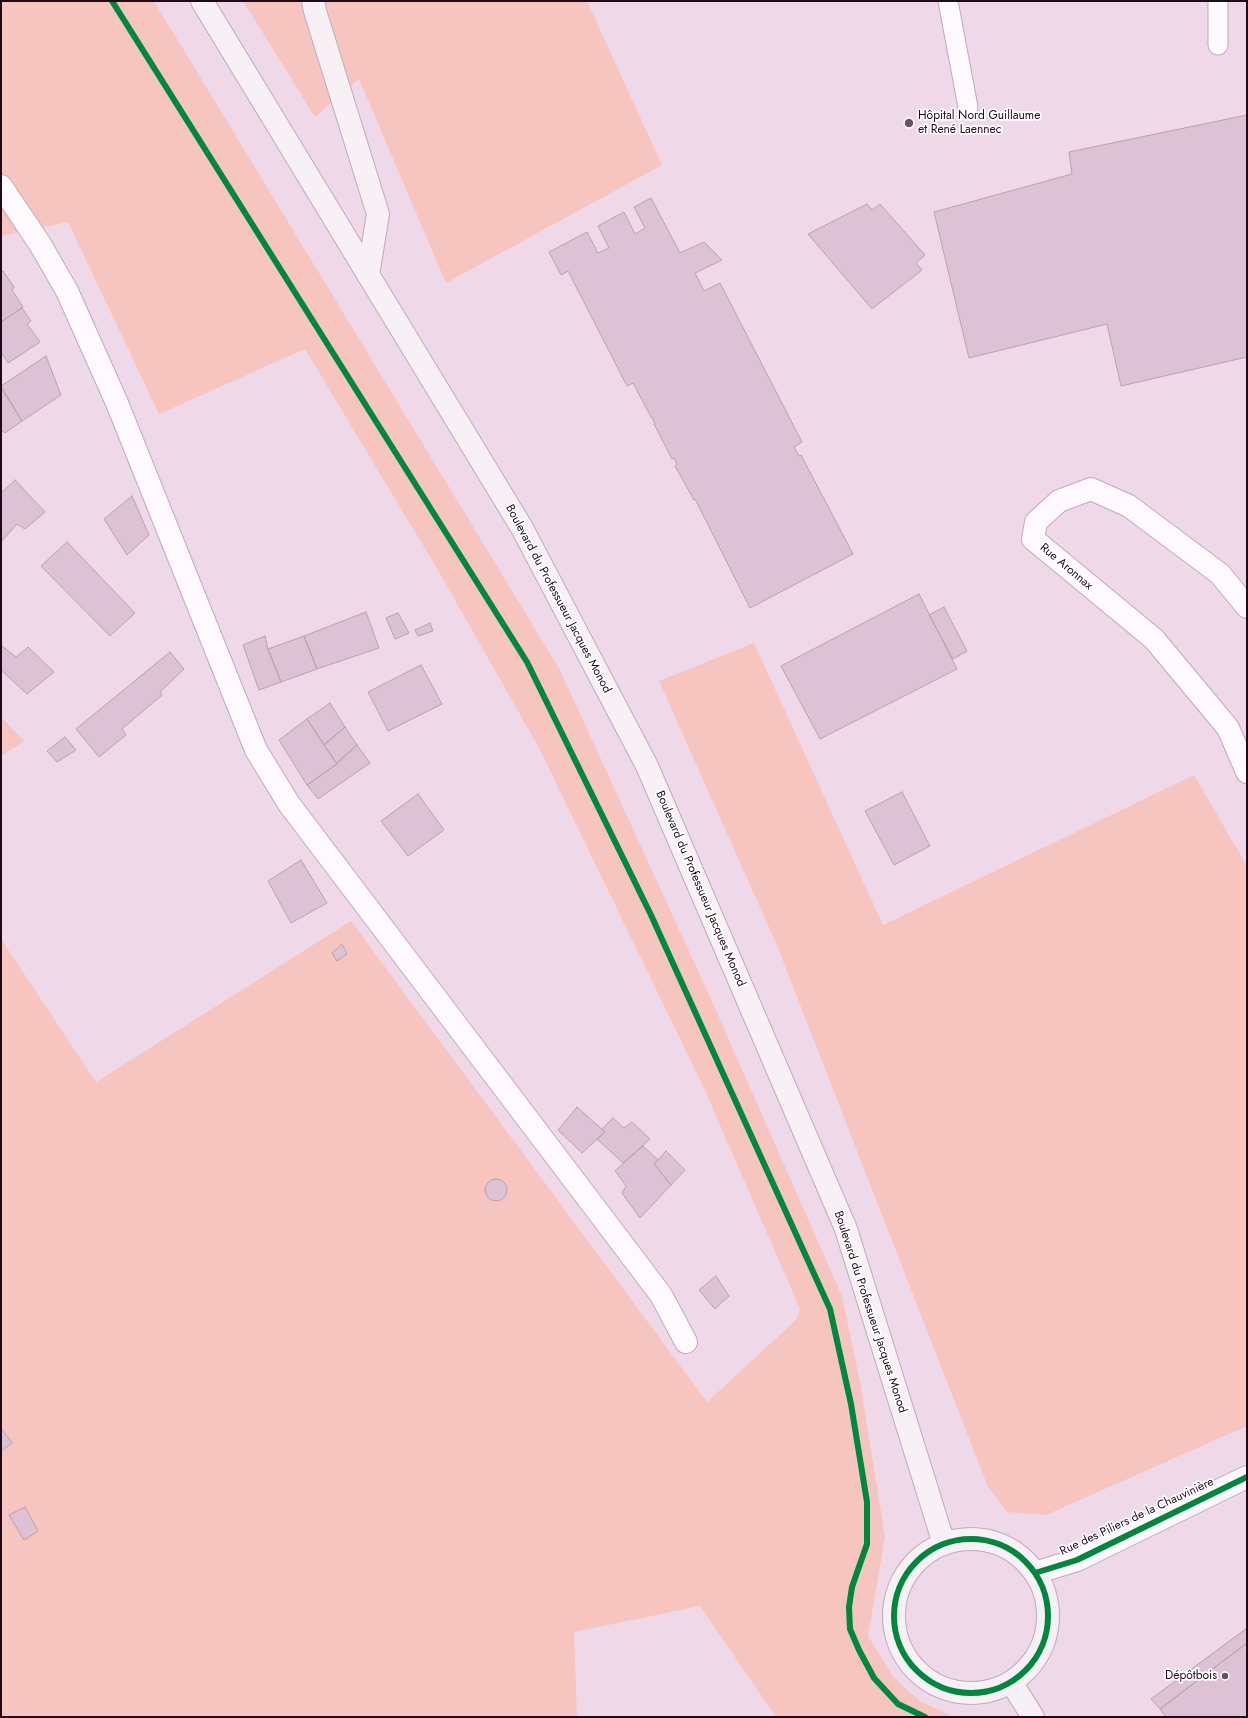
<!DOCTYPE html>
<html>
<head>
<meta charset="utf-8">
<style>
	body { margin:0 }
	#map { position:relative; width:1248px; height:1718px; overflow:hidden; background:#efd9e8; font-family:Jost,sans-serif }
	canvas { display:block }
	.frame { position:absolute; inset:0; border:2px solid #20091a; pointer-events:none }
</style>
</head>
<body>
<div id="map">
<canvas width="1248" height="1718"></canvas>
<div class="frame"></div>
</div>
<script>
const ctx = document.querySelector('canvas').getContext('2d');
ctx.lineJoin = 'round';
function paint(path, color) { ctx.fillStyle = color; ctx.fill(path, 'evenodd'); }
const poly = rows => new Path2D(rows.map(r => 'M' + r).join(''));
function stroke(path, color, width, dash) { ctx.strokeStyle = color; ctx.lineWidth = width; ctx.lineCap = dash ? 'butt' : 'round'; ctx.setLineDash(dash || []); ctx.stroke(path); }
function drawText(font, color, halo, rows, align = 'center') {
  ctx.font = font + ' Jost,sans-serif'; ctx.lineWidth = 3.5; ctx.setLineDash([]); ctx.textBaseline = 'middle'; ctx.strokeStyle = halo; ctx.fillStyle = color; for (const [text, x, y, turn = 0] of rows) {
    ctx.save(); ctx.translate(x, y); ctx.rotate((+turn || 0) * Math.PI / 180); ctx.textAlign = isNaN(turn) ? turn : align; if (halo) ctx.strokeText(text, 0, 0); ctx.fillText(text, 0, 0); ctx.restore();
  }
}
const green = poly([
	[1,1,154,1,560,670,711,999,842,1296,860,1382,885,1537,868,1636,894,1678,920,1701,954,1717,776,1717,700,1606,574,1632,577,1717,1,1717,1,939,96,1082,351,921,707,1402,797,1319,800,1309,703,1086,538,746,435,565,305,349,159,414,68,222,1,236],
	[243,1,587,1,662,165,446,283,359,79,315,117],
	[754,643,883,925,1194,775,1247,866,1247,1426,1046,1515,1007,1512,988,1487,776,943,659,681],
	[1,717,24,741,1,756]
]);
const building = poly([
	[1247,115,1247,357,1121,386,1107,324,969,358,934,212,1072,174,1069,152,1247,115],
	[651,198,680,253,704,242,722,260,695,273,704,291,720,283,802,442,794,447,799,456,801,455,853,554,750,608,695,499,694,500,675,466,677,465,674,458,672,459,654,424,655,424,652,417,651,417,633,383,627,386,568,271,561,275,549,252,587,232,598,253,609,248,598,226,624,212,635,234,645,228,634,207,651,198],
	[867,204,872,210,880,204,925,255,916,263,922,270,872,309,808,234,867,204],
	[3,271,14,287,12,290,23,307,1,322,1,273,3,271],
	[22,308,31,321,27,324,40,342,8,363,1,352,1,322,22,308],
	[46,356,61,395,22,421,1,386,46,356],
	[1,388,22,421,5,433,1,430,1,388],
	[15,480,45,512,25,529,17,524,1,542,1,493,15,480],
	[132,496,149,535,127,555,104,519,132,496],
	[67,542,135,613,110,636,41,566,67,542],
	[919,594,957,669,820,739,781,666,919,594],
	[944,607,967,651,953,659,929,615,944,607],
	[366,612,379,648,317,669,304,636,366,612],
	[398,613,409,633,395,639,386,618,398,613],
	[430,623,433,631,418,636,415,630,430,623],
	[265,636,268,649,281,682,259,690,243,645,265,636],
	[304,636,317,669,281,682,268,649,304,636],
	[1,645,16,657,28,647,54,672,27,694,1,670,1,645],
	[170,652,184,669,160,692,162,695,122,729,126,735,99,757,76,729,170,652],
	[421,665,442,704,388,731,368,692,421,665],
	[330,703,345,727,324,745,307,719,330,703],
	[307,719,337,764,307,785,279,740,307,719],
	[345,727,357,745,336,763,324,745,345,727],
	[65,737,76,750,57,762,47,751,65,737],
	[357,745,370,763,318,799,307,785,337,764,357,745],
	[902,792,930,846,894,865,865,811,902,792],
	[418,794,444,830,408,856,381,821,418,794],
	[301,860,327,903,291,923,268,881,301,860],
	[342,944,347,954,337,961,332,953,342,944],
	[577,1107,605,1132,582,1153,558,1130,577,1107],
	[613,1118,624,1128,632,1122,650,1139,623,1163,597,1139,605,1132,602,1129,613,1118],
	[643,1146,658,1160,654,1164,671,1185,640,1218,622,1193,626,1186,615,1171,643,1146],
	[666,1151,685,1170,671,1185,654,1164,666,1151],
	'485 1190a11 11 0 1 1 22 0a11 11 0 1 1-22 0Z',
	[716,1276,729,1296,715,1309,699,1290,716,1276],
	[1,1428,12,1443,1,1451,1,1428],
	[25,1507,38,1531,24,1540,9,1515,25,1507],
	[1247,1628,1247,1643,1160,1709,1151,1699,1247,1628],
	[1247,1643,1247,1717,1166,1717,1160,1709,1247,1643]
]);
const service = poly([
	[948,1,968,107],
	[1218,45,1218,1]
]);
const minor = poly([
	[1,186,40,244,67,291,117,403,256,750,289,804,661,1295,686,1342],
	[1247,607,1220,574,1129,506,1091,489,1059,501,1036,522,1033,539,1154,639,1228,728,1247,772],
	[1035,1573,1077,1560,1247,1477]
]);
const secondary = poly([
	[202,1,522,528,647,766,846,1229,944,1544],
	[313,1,315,11,378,214,368,275],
	'894 1616a77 77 0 1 1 154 0a77 77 0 1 1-154 0Z',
	[1011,1682,1033,1717]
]);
const cycleway = poly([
	[112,1,527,662,651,915,830,1309,851,1404,867,1502,867,1544,852,1587,849,1607,850,1629,859,1650,874,1678,898,1704,925,1717],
	'894 1616a77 77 0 1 1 154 0a77 77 0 1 1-154 0Z',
	[1035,1573,1077,1560,1247,1477]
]);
const markers = [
	[909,123,5,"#685262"],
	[1225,1676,4,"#685262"]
];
const poiNames = [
	["Hôpital Nord Guillaume",918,116],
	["et René Laennec",918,130],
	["Dépôtbois",1217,1676,"right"]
];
const streetNames = [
	["Rue Aronnax",1066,567,40],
	["Boulevard du Professueur Jacques Monod",558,599,62],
	["Boulevard du Professueur Jacques Monod",700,889,67],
	["Boulevard du Professueur Jacques Monod",870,1312,72],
	["Rue des Piliers de la Chauvinière",1137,1517,-25]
];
paint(green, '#f6c5bf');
paint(building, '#ddc1d4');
stroke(building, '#b7a2b1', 1);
stroke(service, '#c0aab9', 21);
stroke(minor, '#c0aab9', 24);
stroke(secondary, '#c0aab9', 24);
stroke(service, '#fdf9fc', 19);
stroke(minor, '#fdf9fc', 22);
stroke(secondary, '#f7f0f5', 22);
stroke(cycleway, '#00873e', 6);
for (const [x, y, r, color] of markers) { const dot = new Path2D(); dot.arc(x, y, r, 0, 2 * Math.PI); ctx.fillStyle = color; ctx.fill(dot); stroke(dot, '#fff', 1.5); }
drawText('12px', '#20091a', '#fff', poiNames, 'left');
drawText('12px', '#20091a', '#fff', streetNames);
</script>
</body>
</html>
